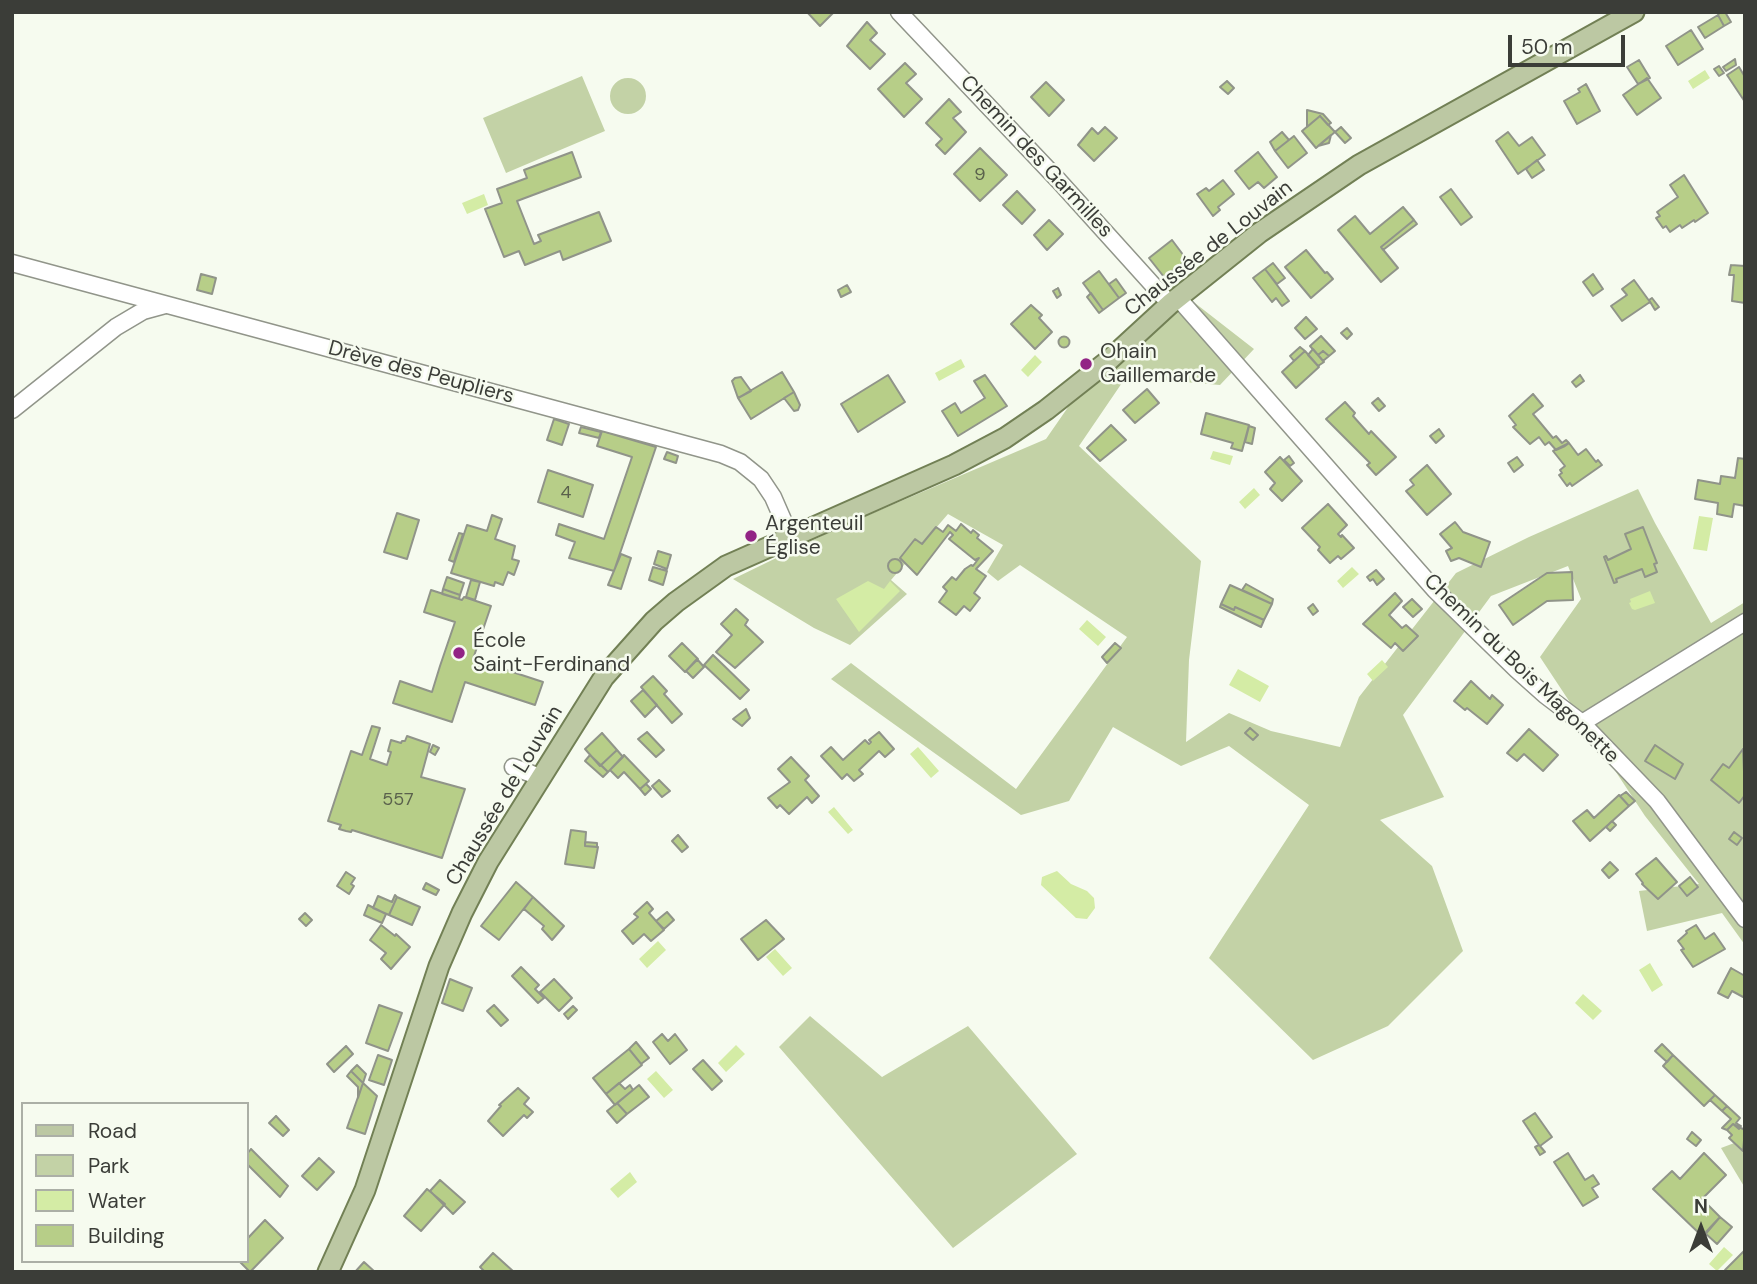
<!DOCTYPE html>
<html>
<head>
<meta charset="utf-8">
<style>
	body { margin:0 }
	#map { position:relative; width:1757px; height:1284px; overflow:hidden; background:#f6fbef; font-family:"DM Sans",sans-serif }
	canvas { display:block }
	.frame { position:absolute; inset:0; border:14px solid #3b3d38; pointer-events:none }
	.legend { position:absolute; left:21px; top:1102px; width:228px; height:161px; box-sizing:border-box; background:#f6fbef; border:2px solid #abafa6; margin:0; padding:9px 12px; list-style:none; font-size:21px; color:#3b3d38 }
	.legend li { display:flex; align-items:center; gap:14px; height:35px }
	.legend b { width:35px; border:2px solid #abafa6 }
	.north { position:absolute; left:1666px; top:1193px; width:70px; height:70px; -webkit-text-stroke:5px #f6fbef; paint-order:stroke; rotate:0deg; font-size:19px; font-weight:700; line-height:28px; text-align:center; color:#3b3d38 }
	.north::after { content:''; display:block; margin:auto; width:24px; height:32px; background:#3b3d38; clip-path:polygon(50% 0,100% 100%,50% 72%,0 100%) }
	.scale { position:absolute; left:1508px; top:35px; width:117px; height:32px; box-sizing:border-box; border:4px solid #3b3d38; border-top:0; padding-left:9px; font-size:21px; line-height:24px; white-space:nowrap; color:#3b3d38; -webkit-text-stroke:5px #f6fbef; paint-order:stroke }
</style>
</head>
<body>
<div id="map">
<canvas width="1757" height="1284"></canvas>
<div class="frame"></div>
<ul class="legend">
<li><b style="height:9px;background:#bcc8a3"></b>Road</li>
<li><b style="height:19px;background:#c3d2a6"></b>Park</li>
<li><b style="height:19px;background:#d4eca5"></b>Water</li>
<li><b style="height:19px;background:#b7ce88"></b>Building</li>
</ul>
<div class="north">N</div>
<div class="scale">50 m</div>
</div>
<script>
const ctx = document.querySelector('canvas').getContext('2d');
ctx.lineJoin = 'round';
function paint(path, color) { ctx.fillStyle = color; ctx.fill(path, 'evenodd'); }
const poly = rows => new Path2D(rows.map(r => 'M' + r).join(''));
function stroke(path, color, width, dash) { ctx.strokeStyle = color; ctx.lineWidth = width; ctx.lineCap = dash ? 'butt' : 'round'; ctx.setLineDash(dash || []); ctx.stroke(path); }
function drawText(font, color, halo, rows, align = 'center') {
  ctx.font = font + ' "DM Sans",sans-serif'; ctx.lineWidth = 5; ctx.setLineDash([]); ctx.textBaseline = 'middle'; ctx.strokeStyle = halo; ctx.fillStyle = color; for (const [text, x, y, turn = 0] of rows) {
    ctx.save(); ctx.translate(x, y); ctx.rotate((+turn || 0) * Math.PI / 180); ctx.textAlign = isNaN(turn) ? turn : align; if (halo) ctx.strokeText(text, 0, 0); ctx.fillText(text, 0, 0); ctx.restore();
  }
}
const green = poly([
	[582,76,605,131,506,173,483,118],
	'610 96a18 18 0 1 1 36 0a18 18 0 1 1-36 0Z',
	[1173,286,1254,349,1220,385,1126,377,1079,446,1201,561,1189,660,1186,742,1229,713,1271,731,1340,747,1359,697,1456,573,1529,537,1638,489,1655,523,1711,623,1745,602,1745,945,1722,913,1647,931,1639,891,1699,884,1645,816,1540,657,1581,599,1568,566,1491,596,1403,715,1444,797,1380,820,1432,866,1463,951,1388,1026,1313,1060,1209,958,1309,805,1229,746,1181,766,1113,727,1069,801,1021,815,831,679,851,663,1016,789,1127,637,1020,565,998,581,987,572,1003,545,948,514,891,580,907,594,850,645,814,628,733,579,838,528,1046,439,1091,374],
	[810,1016,882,1077,968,1026,1077,1154,953,1248,779,1047],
	[1745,1139,1745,1188,1721,1148]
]);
const water = poly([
	[1705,70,1710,78,1693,89,1688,81],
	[484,194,488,205,467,214,462,203],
	[1035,355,1042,362,1028,377,1021,370],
	[961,359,965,367,939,381,935,373],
	[1213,451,1233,456,1230,465,1210,459],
	[1254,488,1260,495,1245,509,1239,502],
	[1699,516,1713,518,1707,551,1693,549],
	[1352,567,1359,574,1343,588,1337,581],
	[868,581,884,589,890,581,900,591,859,632,836,599],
	[1650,591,1655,603,1635,610,1632,609,1629,603,1631,602,1630,599],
	[1087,620,1106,637,1098,646,1079,629],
	[1382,660,1388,667,1373,681,1367,674],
	[1238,669,1269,686,1260,702,1229,685],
	[918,747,939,771,931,778,910,754],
	[834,807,853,830,848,834,828,812],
	[1057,871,1071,884,1087,891,1094,898,1095,908,1087,919,1076,918,1041,885,1042,877],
	[658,941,666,950,647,968,639,959],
	[775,949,792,968,783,976,766,957],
	[1650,963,1663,985,1652,992,1639,970],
	[1583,994,1602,1011,1593,1020,1575,1003],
	[736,1045,745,1054,726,1072,718,1063],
	[656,1071,673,1090,664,1098,647,1079],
	[630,1172,637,1182,618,1198,610,1189],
	[1724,1247,1733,1255,1717,1271,1709,1264]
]);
const building = poly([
	[807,12,834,12,820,26,807,12],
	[1720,12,1725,12,1731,22,1724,26,1718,15,1720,12],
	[1718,15,1724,26,1705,38,1698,27,1718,15],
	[867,22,877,33,870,40,885,54,870,69,847,46,867,22],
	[1691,30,1703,49,1678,65,1666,46,1691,30],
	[1735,59,1736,65,1726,71,1723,67,1735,59],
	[1639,60,1650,78,1638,84,1627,67,1639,60],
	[905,63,916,74,906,83,922,99,904,117,878,89,905,63],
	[1719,66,1724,73,1719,76,1714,69,1719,66],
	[1739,67,1745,77,1745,102,1727,75,1739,67],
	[1647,78,1661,98,1637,115,1623,95,1647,78],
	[1227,81,1234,88,1228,94,1220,87,1227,81],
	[1046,82,1064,100,1049,116,1031,97,1046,82],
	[1586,84,1600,111,1577,124,1564,101,1580,92,1578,89,1586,84],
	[949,99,961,112,953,118,966,132,945,154,936,145,942,139,926,123,949,99],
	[1307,110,1323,114,1331,123,1328,125,1320,116,1307,127,1307,110],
	[1320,116,1335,132,1316,148,1302,131,1320,116],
	[1105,127,1117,138,1094,161,1078,145,1092,128,1098,134,1105,127],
	[1341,127,1351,138,1345,143,1335,132,1341,127],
	[1282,132,1289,140,1275,151,1270,142,1282,132],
	[1508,132,1519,146,1532,137,1545,155,1518,174,1496,141,1508,132],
	[1331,135,1329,143,1318,146,1331,135],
	[1294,136,1307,153,1288,168,1275,151,1294,136],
	[980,148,1007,175,980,201,954,174,980,148],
	[572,152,581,177,517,201,534,244,541,241,538,235,599,212,611,241,563,260,560,251,525,265,519,251,504,257,485,209,502,203,497,189,527,178,524,170,572,152],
	[1258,152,1277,177,1264,188,1258,182,1249,189,1235,171,1258,152],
	[1537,160,1544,170,1532,178,1526,169,1537,160],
	[1684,175,1708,213,1695,222,1694,220,1682,228,1680,225,1670,232,1666,226,1663,228,1656,218,1660,216,1657,212,1678,197,1670,185,1684,175],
	[1223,180,1234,194,1218,207,1220,210,1213,216,1197,194,1206,188,1209,191,1223,180],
	[1451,189,1472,217,1461,225,1440,197,1451,189],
	[1017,191,1035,210,1022,224,1003,205,1017,191],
	[1403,207,1414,220,1381,247,1398,268,1381,282,1338,230,1355,216,1370,234,1403,207],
	[1049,220,1063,234,1047,250,1034,235,1049,220],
	[1414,220,1417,224,1383,250,1381,247,1414,220],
	[1172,240,1187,260,1164,277,1149,258,1172,240],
	[1306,250,1325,273,1327,272,1333,279,1311,298,1285,267,1306,250],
	[1273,263,1285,278,1277,284,1265,269,1273,263],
	[1731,265,1745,266,1745,303,1732,301,1734,275,1729,275,1731,265],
	[1265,269,1289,301,1282,306,1276,298,1272,302,1253,278,1265,269],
	[1099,271,1119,298,1103,310,1083,283,1099,271],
	[201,274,216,278,212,294,197,290,201,274],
	[1593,274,1603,289,1593,296,1583,282,1593,274],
	[1116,279,1126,293,1119,298,1109,284,1116,279],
	[1634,280,1650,302,1622,321,1611,306,1627,295,1622,289,1634,280],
	[847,285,851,292,841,297,838,290,847,285],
	[1058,288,1061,295,1057,298,1053,291,1058,288],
	[1091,293,1103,310,1099,313,1087,297,1091,293],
	[1652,298,1659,307,1655,310,1649,300,1652,298],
	[1031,305,1042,315,1039,318,1052,332,1035,349,1011,324,1031,305],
	[1306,317,1317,329,1305,339,1295,328,1306,317],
	[1347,328,1352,334,1347,339,1341,333,1347,328],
	[1321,336,1335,351,1329,356,1323,351,1318,355,1310,346,1321,336],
	'1058.5 342a5.5 5.5 0 1 1 11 0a5.5 5.5 0 1 1-11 0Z',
	[1300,347,1305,351,1294,361,1290,356,1300,347],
	[1313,349,1324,362,1318,366,1308,355,1313,349],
	[1305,351,1319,367,1296,388,1282,372,1305,351],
	[1323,351,1329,356,1323,361,1318,355,1323,351],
	[782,372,794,392,751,419,738,398,782,372],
	[888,375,905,402,858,432,841,404,888,375],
	[985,375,1007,406,958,436,942,411,955,403,961,413,985,398,974,381,985,375],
	[1580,375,1584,381,1576,387,1572,382,1580,375],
	[741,377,751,391,738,398,732,381,735,378,741,377],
	[1147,389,1159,403,1135,423,1123,410,1147,389],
	[794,392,800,405,798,410,794,411,784,398,794,392],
	[1533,394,1543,406,1533,414,1553,438,1556,436,1562,443,1566,440,1569,443,1565,446,1556,450,1549,442,1545,445,1539,437,1530,444,1513,427,1516,425,1509,416,1533,394],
	[1378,398,1385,406,1379,411,1372,403,1378,398],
	[1345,402,1355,413,1353,416,1369,434,1371,431,1396,457,1376,475,1367,465,1370,463,1326,419,1345,402],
	[1206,413,1249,425,1242,451,1231,448,1233,443,1201,434,1206,413],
	[554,419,569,424,562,445,547,440,554,419],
	[1111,425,1126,440,1100,461,1087,448,1111,425],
	[1249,426,1255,428,1252,444,1245,442,1249,426],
	[581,427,601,432,599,438,579,433,581,427],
	[1439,429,1444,436,1436,443,1430,436,1439,429],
	[602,431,656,447,614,571,569,558,575,542,556,535,559,524,604,539,632,457,597,446,602,431],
	[1569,443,1578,455,1586,449,1596,462,1598,460,1602,465,1572,486,1570,483,1567,486,1559,475,1562,473,1560,470,1565,466,1553,451,1569,443],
	[667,452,678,456,676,463,664,459,667,452],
	[1289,456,1294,463,1290,466,1284,460,1289,456],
	[1280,457,1302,481,1282,501,1270,489,1275,483,1265,472,1280,457],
	[1517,457,1523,465,1514,472,1508,463,1517,457],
	[1738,458,1745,459,1745,506,1734,504,1732,517,1717,514,1718,503,1695,499,1698,480,1720,484,1721,476,1735,478,1738,458],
	[1427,465,1451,494,1427,515,1406,491,1414,485,1410,480,1427,465],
	[548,470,593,485,583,517,538,502,548,470],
	[1328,504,1347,525,1338,534,1341,537,1342,535,1354,548,1341,559,1338,556,1330,563,1318,550,1320,547,1302,528,1328,504],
	[397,513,419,520,407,559,384,552,397,513],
	[492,515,502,519,495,539,515,546,512,559,519,561,514,575,508,572,503,585,495,582,494,586,451,573,467,525,487,531,492,515],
	[1455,522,1463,532,1490,542,1481,567,1459,558,1451,561,1446,551,1452,548,1440,534,1455,522],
	[961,524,971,533,973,530,979,535,977,538,993,551,976,569,986,576,974,593,980,598,970,611,964,606,956,615,939,602,947,591,943,587,952,577,956,580,965,569,971,565,973,566,979,558,975,560,949,539,953,535,950,532,917,575,900,558,915,539,922,544,936,527,943,532,948,525,956,531,961,524],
	[1643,527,1657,563,1654,564,1657,572,1645,577,1642,569,1616,579,1617,582,1614,583,1604,557,1606,556,1608,560,1631,549,1625,534,1643,527],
	[459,533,463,534,454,562,449,560,459,533],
	[658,551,671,555,667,569,654,564,658,551],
	[621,554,631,558,621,589,608,585,621,554],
	'888 566a7 7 0 1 1 14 0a7 7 0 1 1-14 0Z',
	[653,567,667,571,663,585,649,580,653,567],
	[1376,570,1384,579,1377,585,1373,579,1370,581,1367,577,1376,570],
	[1572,572,1573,600,1547,601,1513,625,1499,605,1547,573,1572,572],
	[447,577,464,583,460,595,443,589,447,577],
	[471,580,480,582,475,600,466,597,471,580],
	[1246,584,1273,599,1272,604,1242,590,1246,584],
	[1230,585,1272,604,1264,620,1235,607,1234,610,1221,604,1230,585],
	[443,589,460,595,459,599,442,594,443,589],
	[431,590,462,600,464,597,491,606,473,659,543,682,535,705,465,682,452,722,393,703,400,681,432,692,440,666,455,622,424,612,431,590],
	[1395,593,1402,601,1389,615,1402,628,1406,625,1418,636,1403,651,1395,643,1391,648,1363,624,1395,593],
	[1412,599,1422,609,1413,617,1403,607,1412,599],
	[1221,604,1234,610,1235,607,1264,620,1261,627,1220,607,1221,604],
	[1313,604,1318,611,1313,615,1308,608,1313,604],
	[736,609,748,620,745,625,763,642,735,668,716,652,732,635,721,624,736,609],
	[682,643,698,659,685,672,669,656,682,643],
	[1115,643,1121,648,1107,663,1102,657,1115,643],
	[713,655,749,690,740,699,704,665,713,655],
	[697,659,704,667,693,678,686,671,697,659],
	[653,676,667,691,664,694,682,714,672,723,641,687,653,676],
	[1471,681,1490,699,1492,695,1503,705,1487,724,1467,708,1465,710,1454,701,1471,681],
	[643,690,657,705,645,717,631,701,643,690],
	[746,709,750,718,742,726,733,719,746,709],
	[372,726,380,728,370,759,387,765,391,752,388,751,391,740,401,743,402,741,405,741,407,736,430,744,421,777,465,789,442,858,352,830,351,832,346,831,339,829,341,825,328,821,351,751,362,755,372,726],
	[1250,728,1258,735,1253,740,1245,733,1250,728],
	[1529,729,1558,755,1543,771,1524,754,1517,761,1507,753,1529,729],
	[647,732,664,750,656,757,638,739,647,732],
	[879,732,894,749,885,757,879,751,859,770,863,774,854,781,847,774,842,779,821,756,831,747,843,760,865,740,869,744,871,742,869,740,879,732],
	[602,733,617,750,600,766,585,749,602,733],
	[433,745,439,748,435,755,430,752,433,745],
	[1655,745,1683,764,1675,779,1645,761,1655,745],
	[1743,749,1745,795,1739,803,1711,780,1723,764,1729,768,1743,749],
	[617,750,623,757,608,772,601,765,617,750],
	[590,755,608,772,603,777,585,761,590,755],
	[624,755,649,781,640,789,624,772,618,778,610,770,624,755],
	[791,757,809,776,805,780,819,796,812,803,807,797,789,814,780,805,777,808,768,798,790,782,778,769,791,757],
	[659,780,670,791,662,797,652,786,659,780],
	[646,784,651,789,645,795,640,789,646,784],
	[1626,792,1635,801,1629,806,1620,796,1626,792],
	[1619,795,1629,806,1590,841,1573,821,1587,810,1594,818,1619,795],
	[1612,821,1616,825,1610,831,1606,827,1612,821],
	[571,830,586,832,585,846,598,847,594,868,565,864,571,830],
	[1734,832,1742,838,1737,845,1729,839,1734,832],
	[678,835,688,847,682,852,672,841,678,835],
	[585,842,597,843,597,847,585,846,585,842],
	[1656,858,1677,882,1658,899,1642,884,1643,883,1636,874,1656,858],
	[1610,862,1618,870,1609,878,1602,870,1610,862],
	[346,872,355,878,351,884,354,886,349,894,337,886,346,872],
	[1690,877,1698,887,1687,896,1679,886,1690,877],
	[516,882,533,897,499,940,481,926,516,882],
	[426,883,439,890,436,895,423,889,426,883],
	[395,895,397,897,389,915,373,908,378,896,392,902,395,895],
	[397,897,420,907,412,925,389,915,397,897],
	[533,897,564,926,552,940,542,929,544,926,524,909,533,897],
	[647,902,653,909,649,913,664,930,651,941,644,934,633,944,622,931,638,917,634,914,647,902],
	[368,905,386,914,382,923,364,915,368,905],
	[667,912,674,920,664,929,656,921,667,912],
	[305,913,312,920,306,926,299,919,305,913],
	[766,920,784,939,758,960,741,939,766,920],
	[381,925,395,936,396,934,410,947,391,969,381,959,386,953,370,940,381,925],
	[1696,925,1705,939,1714,933,1725,949,1693,967,1681,950,1684,949,1678,941,1687,933,1686,931,1696,925],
	[521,967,539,985,535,989,544,998,538,1003,512,976,521,967],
	[1731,968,1745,976,1745,998,1732,991,1728,998,1718,993,1731,968],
	[450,979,472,988,463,1011,442,1003,450,979],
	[554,979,572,998,559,1011,540,992,554,979],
	[379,1005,402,1013,388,1051,366,1043,379,1005],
	[494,1005,508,1020,501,1026,487,1011,494,1005],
	[573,1006,577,1010,568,1019,564,1014,573,1006],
	[662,1034,668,1041,675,1034,687,1050,670,1064,653,1042,662,1034],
	[636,1042,649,1058,641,1064,629,1049,636,1042],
	[1662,1044,1673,1055,1667,1062,1655,1051,1662,1044],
	[346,1046,353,1054,334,1072,327,1064,346,1046],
	[629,1049,642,1065,606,1094,593,1078,629,1049],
	[378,1055,392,1060,384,1085,369,1080,378,1055],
	[1673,1055,1715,1095,1704,1106,1663,1066,1673,1055],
	[703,1060,722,1081,712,1090,693,1069,703,1060],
	[357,1065,366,1074,363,1083,351,1071,357,1065],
	[351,1071,363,1083,358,1098,358,1087,347,1076,351,1071],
	[363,1083,377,1096,365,1134,347,1128,363,1083],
	[619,1083,625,1089,630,1085,633,1090,615,1105,606,1094,619,1083],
	[639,1085,649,1097,627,1114,617,1103,639,1085],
	[518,1088,529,1098,524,1104,533,1112,527,1118,524,1115,503,1136,488,1121,501,1106,499,1105,518,1088],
	[1715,1095,1727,1106,1722,1111,1710,1100,1715,1095],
	[617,1103,627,1114,617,1123,607,1111,617,1103],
	[1727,1106,1740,1118,1736,1123,1741,1126,1739,1129,1733,1124,1727,1130,1722,1128,1731,1119,1722,1111,1727,1106],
	[1535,1113,1552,1137,1540,1146,1545,1152,1540,1155,1535,1147,1539,1145,1523,1121,1535,1113],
	[276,1116,289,1130,283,1136,269,1123,276,1116],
	[1733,1124,1745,1130,1743,1151,1729,1138,1732,1135,1727,1130,1733,1124],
	[1692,1132,1701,1140,1696,1146,1687,1139,1692,1132],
	[251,1149,288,1186,280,1197,247,1164,247,1154,251,1149],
	[1568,1153,1585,1180,1593,1175,1599,1184,1592,1188,1598,1197,1583,1206,1554,1162,1568,1153],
	[1704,1153,1726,1175,1702,1199,1720,1217,1703,1237,1653,1189,1672,1171,1680,1179,1704,1153],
	[319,1158,334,1172,317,1190,302,1176,319,1158],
	[440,1180,465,1202,453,1214,430,1191,440,1180],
	[427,1189,445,1204,421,1231,404,1216,427,1189],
	[1720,1217,1732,1227,1717,1244,1705,1233,1720,1217],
	[265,1220,283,1238,250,1272,239,1261,247,1261,247,1239,265,1220],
	[1745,1250,1745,1272,1728,1272,1725,1270,1745,1250],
	[493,1253,514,1272,485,1272,480,1267,493,1253],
	[364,1262,375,1272,355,1272,364,1262]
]);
const minor = poly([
	[899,12,1059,181,1170,304],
	[12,263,721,454,740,462,761,479,773,497,790,536],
	[1178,298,1435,590,1517,670,1545,695,1582,723,1657,801,1745,919],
	[12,410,116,327,143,311,165,305],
	[1582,723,1745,622],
	[513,767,540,777]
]);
const major = poly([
	[328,1272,365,1190,439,966,462,913,488,862,604,677,654,621,676,602,726,566,954,465,1005,438,1046,410,1108,361,1170,304,1259,233,1359,165,1634,12]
]);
const markers = [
	[1086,364,7,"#922485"],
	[751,536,7,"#922485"],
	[459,653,7,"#922485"]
];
const numberNames = [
	["9",980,175],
	["4",566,493],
	["557",398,800]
];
const streetNames = [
	["Chemin des Garmilles",1036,157,47],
	["Chaussée de Louvain",1209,249,-38],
	["Drève des Peupliers",421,373,15],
	["Chemin du Bois Magonette",1521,669,44],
	["Chaussée de Louvain",505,796,-59]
];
const poiNames = [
	["Ohain",1100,352],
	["Gaillemarde",1100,376],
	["Argenteuil",765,524],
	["Église",765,548],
	["École",473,641],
	["Saint-Ferdinand",473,665]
];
paint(green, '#c3d2a6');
paint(water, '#d4eca5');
paint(building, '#b7ce88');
stroke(building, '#909489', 2);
stroke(minor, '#91958a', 19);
stroke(major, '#728055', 23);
stroke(minor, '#fff', 16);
stroke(major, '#bcc8a3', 19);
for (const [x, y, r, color] of markers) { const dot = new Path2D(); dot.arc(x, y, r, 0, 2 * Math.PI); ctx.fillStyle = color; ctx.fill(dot); stroke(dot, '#f6fbef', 2.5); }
drawText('18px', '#5a614c', null, numberNames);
drawText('21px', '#3b3d38', '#f6fbef', streetNames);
drawText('21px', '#3b3d38', '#f6fbef', poiNames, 'left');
</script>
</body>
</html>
